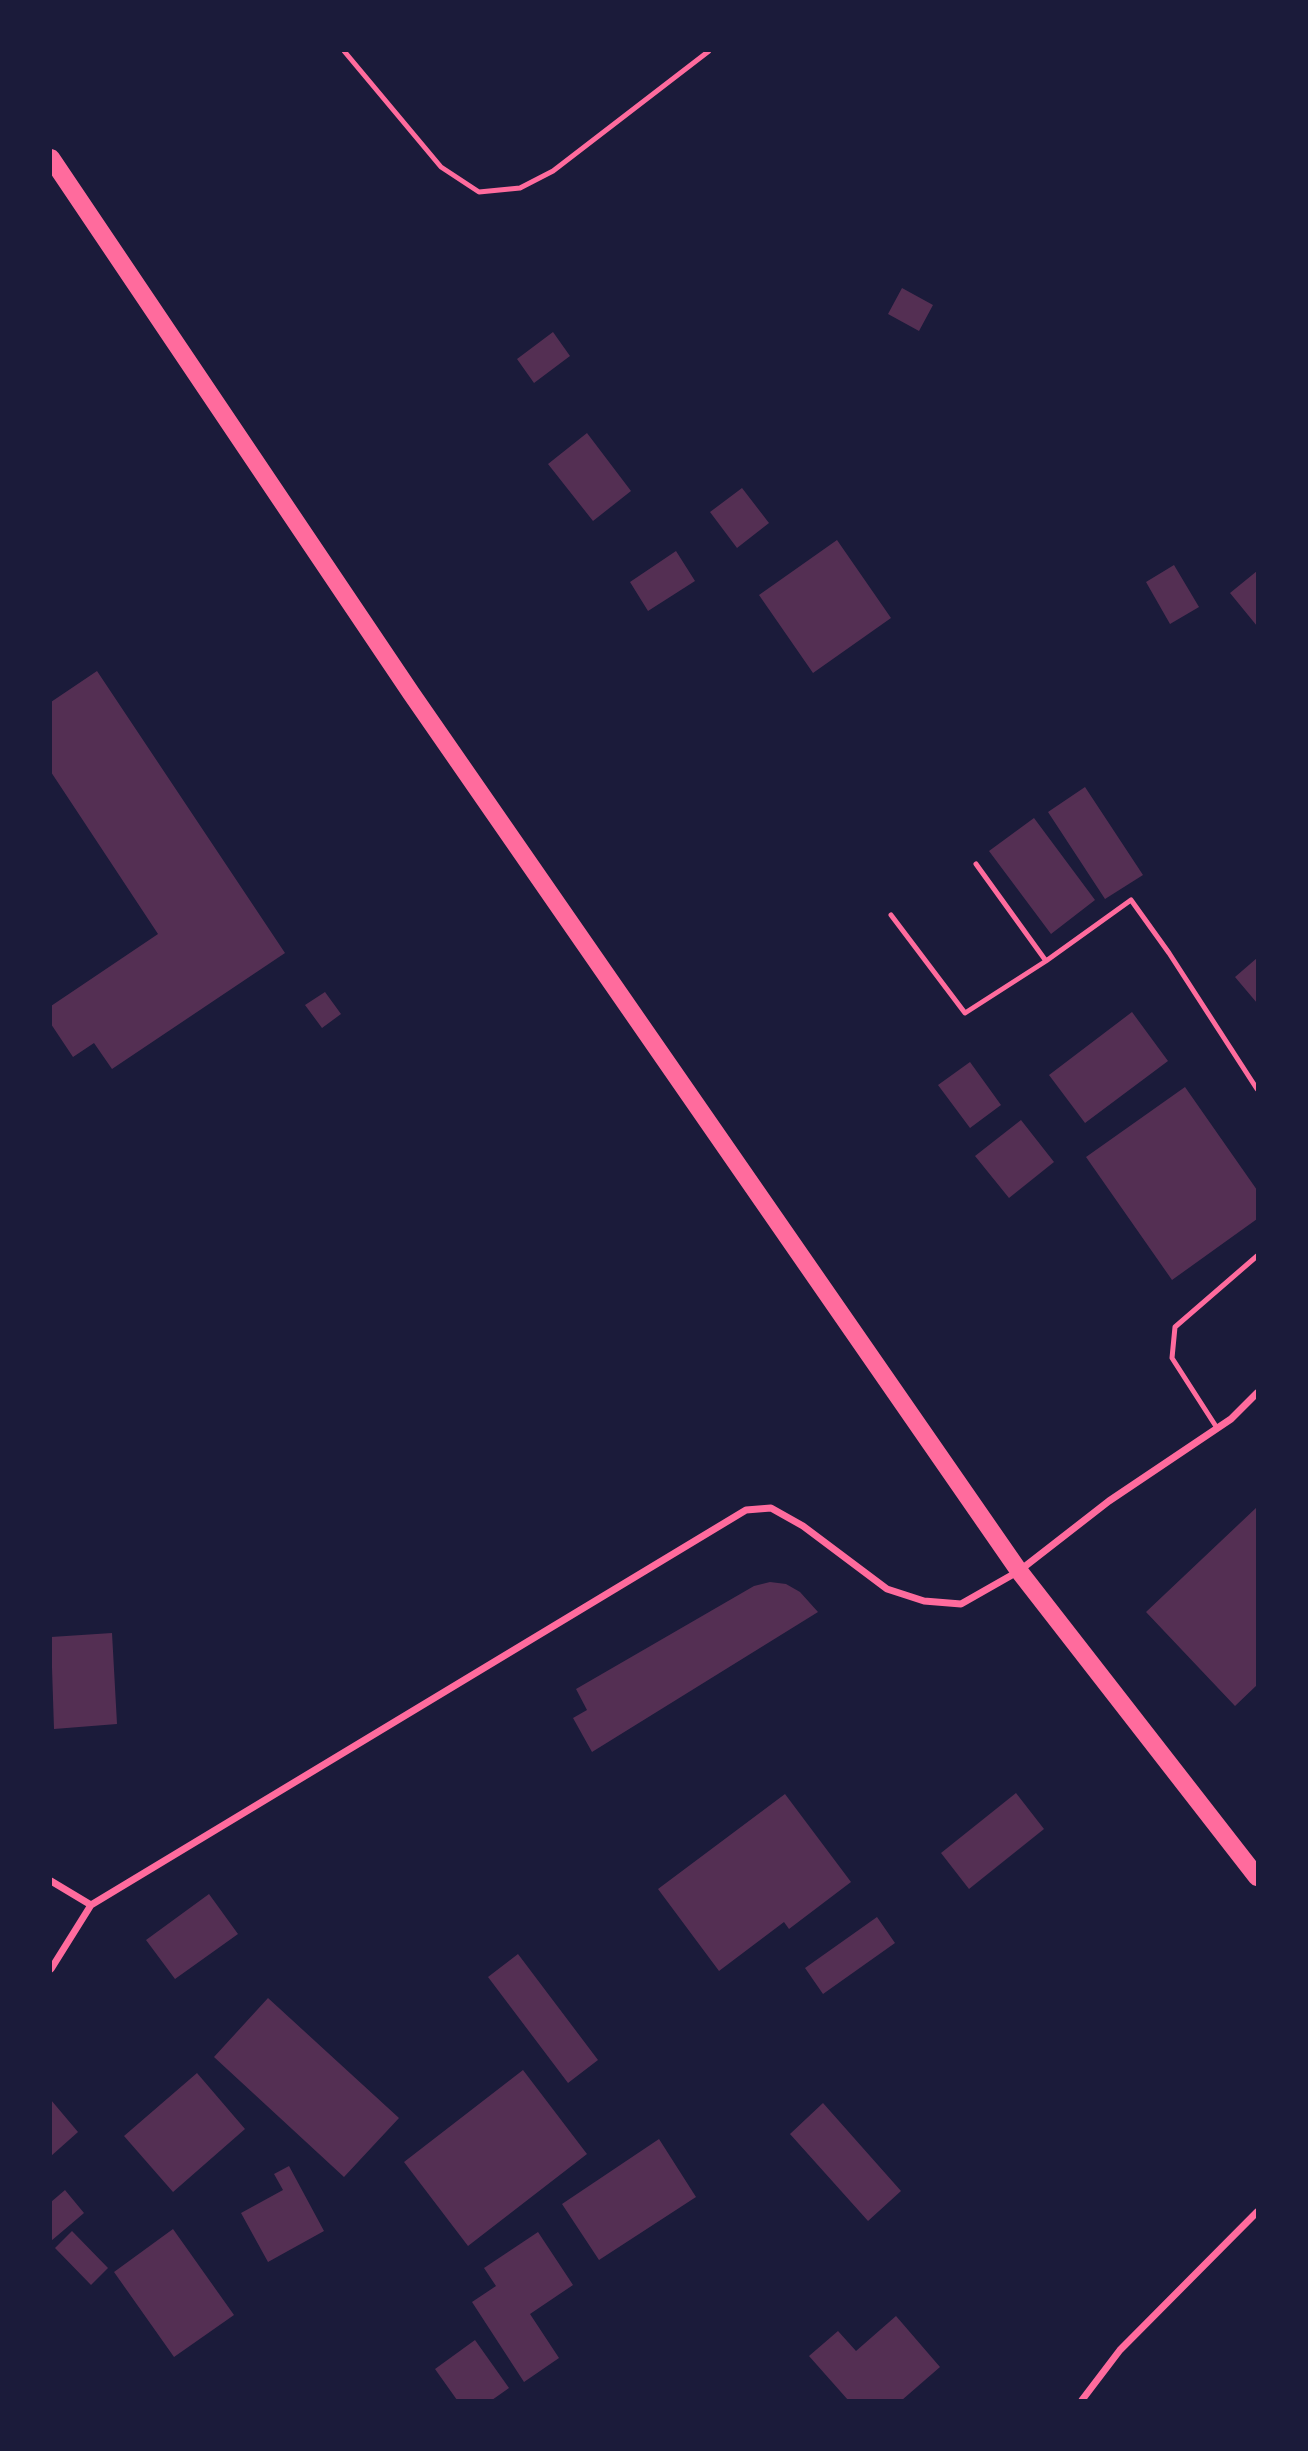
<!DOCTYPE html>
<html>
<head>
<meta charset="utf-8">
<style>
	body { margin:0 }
	#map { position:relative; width:1308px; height:2451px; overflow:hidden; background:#1b1b3a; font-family:Ubuntu,sans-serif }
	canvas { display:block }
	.frame { position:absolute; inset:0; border:52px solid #1b1b3a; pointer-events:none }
</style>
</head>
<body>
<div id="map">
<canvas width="1308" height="2451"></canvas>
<div class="frame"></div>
</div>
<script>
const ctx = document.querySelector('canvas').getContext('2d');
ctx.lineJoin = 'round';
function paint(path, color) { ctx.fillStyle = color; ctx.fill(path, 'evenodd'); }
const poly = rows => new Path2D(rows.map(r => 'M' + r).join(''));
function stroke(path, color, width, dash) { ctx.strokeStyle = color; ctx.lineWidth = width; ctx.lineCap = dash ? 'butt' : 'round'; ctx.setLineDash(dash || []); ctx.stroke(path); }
const building = poly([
	[902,288,933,305,919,331,888,314],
	[553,332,570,356,534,383,517,359],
	[587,433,631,491,593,521,548,464],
	[742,488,769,523,737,548,710,512],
	[837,540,891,618,813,673,759,595],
	[676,551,695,581,648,611,630,582],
	[1174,565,1199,607,1170,624,1146,582],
	[1257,571,1257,626,1230,593],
	[97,671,285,953,112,1069,94,1043,73,1057,51,1024,51,1006,158,934,51,772,51,702],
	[1085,787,1143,875,1105,899,1048,812],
	[1034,818,1095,900,1051,934,989,851],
	[1257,958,1257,1003,1235,977],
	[325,992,341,1014,322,1028,305,1005],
	[1132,1012,1168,1061,1085,1123,1049,1075],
	[970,1062,1001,1105,970,1128,938,1085],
	[1185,1087,1257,1190,1257,1219,1172,1280,1086,1157],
	[1021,1120,1054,1162,1009,1198,975,1156],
	[1257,1507,1257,1685,1235,1706,1146,1612],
	[770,1582,786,1584,800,1592,818,1612,592,1752,573,1718,587,1710,576,1689,754,1586],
	[112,1633,117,1724,54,1729,51,1637],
	[1016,1793,1044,1829,969,1889,941,1853],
	[785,1794,851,1882,789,1929,784,1922,719,1971,658,1889],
	[209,1894,238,1934,175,1979,146,1940],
	[877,1917,895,1943,823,1994,805,1968],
	[518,1954,598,2060,568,2083,488,1977],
	[268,1998,399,2118,344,2177,214,2057],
	[523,2070,587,2154,468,2246,404,2162],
	[197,2073,245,2129,173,2192,124,2136],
	[51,2100,78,2132,51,2156],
	[823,2103,901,2191,868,2221,790,2134],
	[659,2139,696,2197,599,2260,562,2204],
	[289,2166,324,2231,268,2262,241,2213,283,2190,274,2174],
	[65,2190,84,2213,51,2241,51,2202],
	[173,2229,234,2315,174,2357,114,2272],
	[72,2231,108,2268,91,2285,55,2248],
	[538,2232,573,2285,530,2314,559,2358,524,2382,472,2302,496,2286,484,2268],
	[896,2316,940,2367,902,2400,848,2400,809,2356,838,2331,856,2351],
	[475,2340,509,2388,492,2400,457,2400,435,2369]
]);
const service = poly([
	[344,51,441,167,479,192,520,188,553,171,709,51],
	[976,864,1046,961],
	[891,915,965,1013,1046,961,1131,900,1169,953,1257,1089],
	[1217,1428,1172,1358,1175,1327,1257,1256]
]);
const minor = poly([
	[51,1881,91,1905,746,1510,771,1508,803,1526,887,1589,924,1601,961,1604,1019,1571,1109,1501,1231,1419,1257,1393],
	[51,1969,91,1905],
	[1082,2400,1120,2350,1257,2212]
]);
const primary = poly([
	[51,158,411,693,1019,1571,1257,1877]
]);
paint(building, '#542f53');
stroke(service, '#ff6b9d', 5);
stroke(minor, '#ff6b9d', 7);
stroke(primary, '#ff6b9d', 18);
</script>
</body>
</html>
